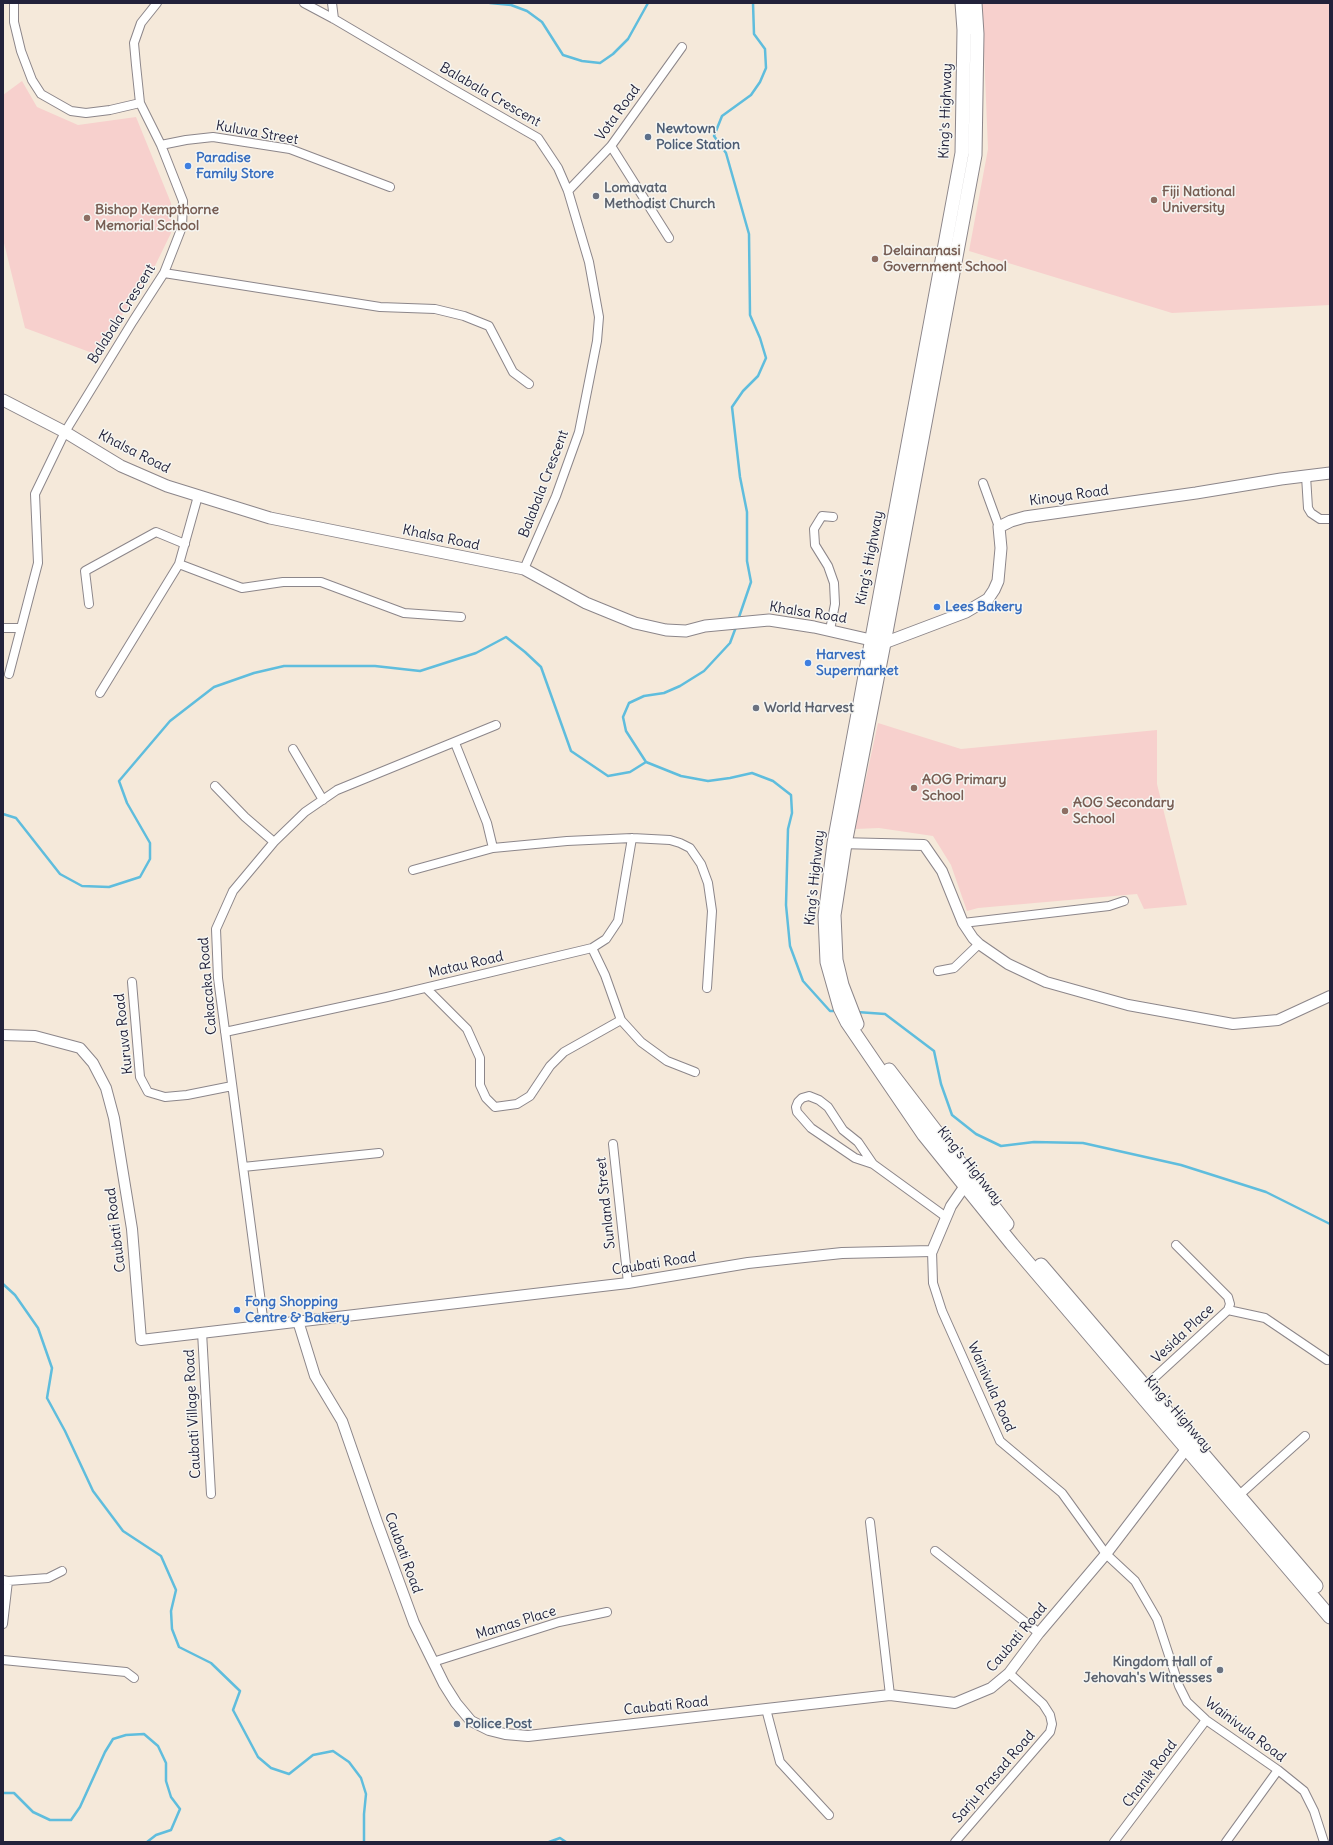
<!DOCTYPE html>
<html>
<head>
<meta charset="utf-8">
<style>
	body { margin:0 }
	#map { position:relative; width:1333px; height:1845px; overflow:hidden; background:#f5e9da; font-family:Delius,sans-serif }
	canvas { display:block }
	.frame { position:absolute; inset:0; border:4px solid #22223b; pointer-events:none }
</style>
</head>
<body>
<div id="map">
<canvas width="1333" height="1845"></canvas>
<div class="frame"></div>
</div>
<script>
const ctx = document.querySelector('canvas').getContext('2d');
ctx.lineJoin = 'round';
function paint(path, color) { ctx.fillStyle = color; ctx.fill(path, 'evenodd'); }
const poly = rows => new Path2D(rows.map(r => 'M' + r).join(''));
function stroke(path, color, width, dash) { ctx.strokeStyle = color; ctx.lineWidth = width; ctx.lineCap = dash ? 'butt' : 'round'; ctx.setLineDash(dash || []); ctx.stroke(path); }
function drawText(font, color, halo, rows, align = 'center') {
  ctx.font = font + ' Delius,sans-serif'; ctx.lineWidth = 3; ctx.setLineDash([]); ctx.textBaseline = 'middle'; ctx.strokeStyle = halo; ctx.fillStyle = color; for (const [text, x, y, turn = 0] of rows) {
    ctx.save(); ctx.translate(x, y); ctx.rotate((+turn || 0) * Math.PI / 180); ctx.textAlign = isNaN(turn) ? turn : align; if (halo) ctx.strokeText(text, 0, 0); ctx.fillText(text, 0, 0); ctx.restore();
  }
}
const built = poly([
	[982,3,1330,3,1330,305,1172,313,969,251,988,149],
	[22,81,37,107,78,125,136,117,171,203,171,233,152,272,95,354,25,328,3,239,3,95],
	[878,723,961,749,1157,730,1157,784,1187,905,1144,909,1137,894,978,908,967,911,951,865,933,836,879,828,855,829]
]);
const stream = poly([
	[490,3,511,5,527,11,542,22,563,55,582,61,600,63,613,54,628,39,648,3],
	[738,620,751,582,747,561,747,512,740,477,732,407,743,391,758,376,766,358,760,338,750,315,749,234,726,153,714,136,722,116,751,95,760,82,766,68,765,49,754,34,753,3],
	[646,762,626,731,623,717,629,703,644,696,664,693,680,686,704,671,730,643,736,627],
	[3,814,16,818,60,874,82,886,109,887,140,877,150,859,150,843,127,803,119,781,170,721,214,687,254,673,284,666,375,666,420,671,476,653,506,637,525,652,541,667,571,751,608,776,630,772,646,762,681,776,708,781,730,778,752,773,773,781,791,795,792,813,788,829,786,905,790,946,803,981,830,1011,836,1011],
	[857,1012,885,1014,934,1051,941,1084,952,1115,976,1134,1001,1146,1034,1142,1083,1143,1181,1165,1266,1192,1330,1224],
	[3,1284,15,1295,38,1328,52,1368,47,1398,65,1431,93,1491,123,1531,161,1556,176,1590,171,1611,172,1629,179,1647,211,1663,240,1691,233,1710,258,1757,271,1768,289,1774,313,1755,333,1751,349,1762,361,1778,366,1794,364,1814,364,1842],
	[3,1793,14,1793,33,1812,50,1820,71,1820,80,1807,105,1752,113,1739,126,1735,144,1734,158,1746,166,1763,166,1781,171,1797,180,1809,171,1830,156,1835,147,1842],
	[549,1842,560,1838,566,1842]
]);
const minor = poly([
	[14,3,14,22,21,51,32,80,41,94,71,111,86,113,110,110,140,103],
	[304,3,334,19,451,88,538,138,558,168,568,191,589,262,599,317,597,341,579,432,556,496,524,569],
	[332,3,334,19],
	[161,145,186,140,213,137,290,149,390,187],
	[611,146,669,238],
	[568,191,611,146,682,47],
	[164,273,380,307,435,309,464,316,489,326,513,372,529,384],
	[1306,476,1308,508,1311,513,1320,519,1330,519],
	[983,483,999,527],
	[179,564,242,588,283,582,321,582,404,613,461,617],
	[89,604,85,571,156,532,185,544],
	[3,628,21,628],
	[830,630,835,604,834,583,828,566,815,545,814,529,822,516,833,517],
	[9,674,38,563,35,494,65,432,133,321,164,273,182,227,183,201,161,145,140,103,136,65,134,43,141,23,157,3],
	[100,693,179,564,198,496],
	[455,743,487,823,493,848],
	[293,749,323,800],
	[215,786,245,817,274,842],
	[413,870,493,848,567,841,632,838,670,840,680,843,690,848,701,864,708,883,712,911,707,988],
	[963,923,1109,906,1124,901],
	[592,948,605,975,621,1020,641,1042,667,1061,695,1072],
	[938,971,954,968,979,944],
	[132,982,140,1077,148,1092,165,1097,187,1095,232,1086],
	[426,988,467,1029,480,1058,480,1085,486,1098,495,1107,517,1104,530,1096,550,1066,564,1052,621,1020],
	[225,1032,387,997,592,948,606,939,618,921,632,838],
	[613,1144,628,1283],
	[873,1164,858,1142,843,1130,828,1107,819,1100,809,1096,802,1098,798,1102,796,1107,797,1112,811,1128,855,1158,873,1164,946,1217],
	[243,1167,379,1153],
	[932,1251,933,1283,942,1311,1000,1441,1062,1493,1106,1554,1135,1581,1157,1619,1179,1686,1187,1702,1206,1720,1278,1770,1304,1791,1314,1811,1324,1842],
	[1228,1310,1265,1318,1327,1360],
	[264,1325,218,978,216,929,233,891,274,842,305,812,337,790,496,725],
	[202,1332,211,1494],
	[1142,1389,1228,1310,1230,1304,1228,1297,1176,1245],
	[1236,1498,1305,1436],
	[870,1522,890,1695],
	[935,1551,1039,1633],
	[3,1580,8,1581,48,1578,62,1571],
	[3,1624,8,1581],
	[3,1660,126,1672,134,1678],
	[433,1662,559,1622,607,1612],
	[766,1709,780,1762,829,1815],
	[955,1842,1050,1732,1052,1724,1050,1715,1043,1704,1009,1673],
	[1114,1842,1206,1720],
	[1226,1842,1278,1770]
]);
const tertiary = poly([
	[838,843,924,845,942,871,963,923,973,938,979,944,1008,964,1046,982,1128,1005,1233,1024,1278,1020,1330,996],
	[3,1035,35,1036,80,1048,93,1063,106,1088,114,1118,132,1229,141,1340,628,1283,748,1263,842,1253,932,1251,951,1206,969,1180],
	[298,1321,315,1376,342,1421,377,1522,414,1623,444,1684,456,1703,471,1721,489,1730,505,1734,528,1736,890,1695,955,1703,991,1688,1009,1673,1039,1633,1106,1554,1187,1448]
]);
const secondary = poly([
	[3,400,65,432,121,466,167,486,270,518,524,569,586,603,635,623,666,630,686,631,705,626,769,620,814,627,884,643,966,612,988,599,994,590,998,581,1001,548,999,527,1011,521,1025,517,1196,493,1281,479,1330,473]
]);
const trunk = poly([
	[962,3,964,30,962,153,834,843,825,916,827,962,840,1008,847,1022,924,1135,1012,1244,1330,1617],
	[857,1024,842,985,836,960,834,915,845,844,884,643,975,155,977,34,975,3],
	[889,1070,1007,1224],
	[1041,1265,1316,1586]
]);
const markers = [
	[648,137,4,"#5c6f8a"],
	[188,166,4,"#3f7fe0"],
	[596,196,4,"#6b7280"],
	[1154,200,4,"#8d6e63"],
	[87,218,4,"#8d6e63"],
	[875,259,4,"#8d6e63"],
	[937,607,4,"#3f7fe0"],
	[808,663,4,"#3f7fe0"],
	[756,708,4,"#6b7280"],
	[914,788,4,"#8d6e63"],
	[1065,811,4,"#8d6e63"],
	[237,1310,4,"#3f7fe0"],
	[1220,1670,4,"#6b7280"],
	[457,1724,4,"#5c6f8a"]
];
const streetNames = [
	["Balabala Crescent",490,95,30],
	["King's Highway",946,111,-88],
	["Vota Road",618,113,-54],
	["Kuluva Street",257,133,10],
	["Balabala Crescent",122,314,-58],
	["Khalsa Road",134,452,27],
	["Balabala Crescent",544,484,-69],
	["Kinoya Road",1069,496,-8],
	["Khalsa Road",441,538,12],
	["King's Highway",870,558,-79],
	["Khalsa Road",808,613,9],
	["King's Highway",815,878,-84],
	["Matau Road",466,965,-13],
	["Cakacaka Road",208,986,-95],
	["Kuruva Road",124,1034,-96],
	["King's Highway",970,1166,51],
	["Sunland Street",606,1203,-96],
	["Caubati Road",116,1230,-97],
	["Caubati Road",654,1264,-9],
	["Vesida Place",1183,1334,-43],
	["Wainivula Road",991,1387,66],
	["Caubati Village Road",193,1414,-93],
	["King's Highway",1178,1414,49],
	["Caubati Road",403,1553,70],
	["Mamas Place",516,1623,-17],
	["Caubati Road",1017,1638,-50],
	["Caubati Road",666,1706,-6],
	["Wainivula Road",1245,1730,37],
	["Chanik Road",1150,1774,-53],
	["Sarju Prasad Road",994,1777,-49]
];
const serviceNames = [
	["Newtown",656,129],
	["Police Station",656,145],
	["Police Post",465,1724]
];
const shopNames = [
	["Paradise",196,158],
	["Family Store",196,174],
	["Lees Bakery",945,607],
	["Harvest",816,655],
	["Supermarket",816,671],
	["Fong Shopping",245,1302],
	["Centre & Bakery",245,1318]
];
const worshipNames = [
	["Lomavata",604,188],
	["Methodist Church",604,204],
	["World Harvest",764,708],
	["Kingdom Hall of",1212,1662,"right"],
	["Jehovah's Witnesses",1212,1678,"right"]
];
const educationNames = [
	["Fiji National",1162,192],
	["University",1162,208],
	["Bishop Kempthorne",95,210],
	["Memorial School",95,226],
	["Delainamasi",883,251],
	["Government School",883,267],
	["AOG Primary",922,780],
	["School",922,796],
	["AOG Secondary",1073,803],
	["School",1073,819]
];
paint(built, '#f7d0cd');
stroke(stream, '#5fbddd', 2.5);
stroke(minor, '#8c868a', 10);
stroke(tertiary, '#8c868a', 12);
stroke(secondary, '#8c868a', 13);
stroke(trunk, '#8c868a', 15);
stroke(minor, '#fff', 8);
stroke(tertiary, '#fff', 10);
stroke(secondary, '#fff', 11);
stroke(trunk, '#fff', 13);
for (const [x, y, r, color] of markers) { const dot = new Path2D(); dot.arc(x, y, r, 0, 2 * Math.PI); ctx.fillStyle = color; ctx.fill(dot); stroke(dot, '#f6f6f2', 1.5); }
drawText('14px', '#22223b', '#f6f6f2', streetNames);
drawText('bold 14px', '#4e5e75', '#f6f6f2', serviceNames, 'left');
drawText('bold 14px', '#366cbe', '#f6f6f2', shopNames, 'left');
drawText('bold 14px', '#5b616d', '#f6f6f2', worshipNames, 'left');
drawText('bold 14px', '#785e54', '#f6f6f2', educationNames, 'left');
</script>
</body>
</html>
